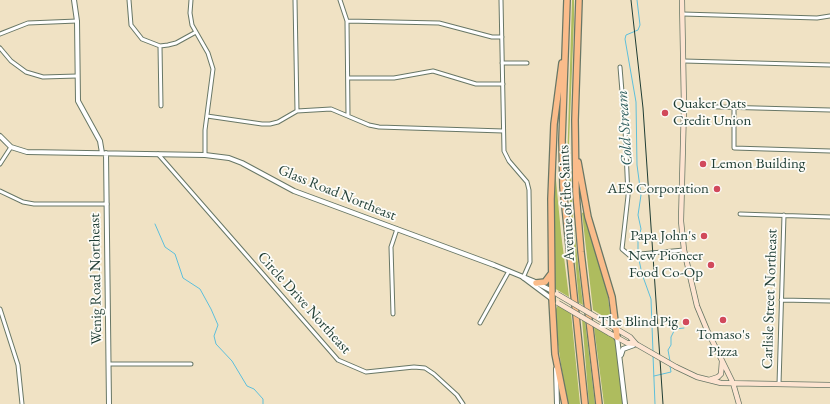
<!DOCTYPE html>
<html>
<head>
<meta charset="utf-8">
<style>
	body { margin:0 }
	canvas { display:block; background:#f0e2c4 }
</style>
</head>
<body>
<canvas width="830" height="404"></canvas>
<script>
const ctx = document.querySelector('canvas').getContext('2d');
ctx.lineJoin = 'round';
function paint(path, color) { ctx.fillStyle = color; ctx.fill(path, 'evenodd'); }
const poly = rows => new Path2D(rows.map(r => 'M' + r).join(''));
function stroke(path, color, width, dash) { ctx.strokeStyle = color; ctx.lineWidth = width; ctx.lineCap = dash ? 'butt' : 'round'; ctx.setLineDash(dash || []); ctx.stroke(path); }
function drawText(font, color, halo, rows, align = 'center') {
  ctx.font = font + ' "EB Garamond",serif'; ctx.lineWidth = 3.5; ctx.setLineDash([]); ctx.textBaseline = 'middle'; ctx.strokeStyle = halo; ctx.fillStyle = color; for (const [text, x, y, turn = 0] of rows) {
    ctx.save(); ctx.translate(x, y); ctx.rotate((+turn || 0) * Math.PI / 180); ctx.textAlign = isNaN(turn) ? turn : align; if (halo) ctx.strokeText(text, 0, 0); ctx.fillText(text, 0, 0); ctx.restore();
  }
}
const green = poly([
	[572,0,574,0,574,20,569,143,573,221,583,305,579,303,567,166],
	[554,159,561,233,569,297,554,288],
	[584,212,606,282,611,321,593,310,582,213],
	[558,305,571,313,580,404,567,404,557,338,555,311],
	[582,319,585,321,595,404,589,404],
	[594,327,617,339,623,404,604,404]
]);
const stream = poly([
	[637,0,640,25,638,30,626,35,625,39,636,102,637,165,641,195,638,215,641,229,638,240,638,252],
	[155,224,165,247,175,254,183,278,200,289,211,309,218,325,214,336,216,344,232,361,247,386,254,389,263,399,263,404],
	[638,255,642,274,651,299,653,352],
	[653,355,655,404],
	[670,361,668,350,671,345,671,337,675,329,684,328],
	[654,376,671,372,670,366]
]);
const minor = poly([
	[129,0,131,25,142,39,160,46,168,45,176,43,196,32],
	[191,0,190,13,192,25,208,53,213,69,205,130,205,155],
	[295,0,297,111],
	[340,0,347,21,348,115],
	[501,0,504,151,509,161,527,182,529,190,530,262,523,278],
	[683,14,817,18,830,16],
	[347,21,439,23,492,37,502,37],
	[0,34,28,23,77,21],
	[160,46,161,106],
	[0,48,11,61,26,72,43,77,77,76],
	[684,61,830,65],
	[502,63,527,63],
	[620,67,625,129,628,196,622,249,629,255,684,250],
	[348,78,394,78,433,71,476,84,503,84],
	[684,106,830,110],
	[734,107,734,148,830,151],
	[207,116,262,124,270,124,278,122,297,111,331,109,369,125,379,127,503,131],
	[158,154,338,360,366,372,414,367,425,368,434,374,457,395,463,404],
	[0,164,11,147],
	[0,191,23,202,34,204,107,204],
	[740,214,830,217],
	[781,300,830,301],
	[0,309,18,365,22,404],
	[393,314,391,247,397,229],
	[480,323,509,271],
	[109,364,191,364],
	[779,384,784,215]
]);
const tertiary = poly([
	[74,0,77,21,78,101,100,141,102,153],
	[0,136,11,147,27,152,205,155,229,158,242,163,294,191,494,265,533,281,552,291],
	[106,153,109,404],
	[524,278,552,299],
	[617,337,625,404],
	[621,355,623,349,634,345],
	[556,369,557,404]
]);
const secondary = poly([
	[682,0,684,106,681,221,684,250,697,306,707,330,733,383,739,404],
	[608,324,630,337,636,344],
	[609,333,627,343,636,344],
	[676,367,697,377,721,383,830,385],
	[709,380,718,377,721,374,722,361]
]);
const motorway = poly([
	[567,0,562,140,563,187,585,404],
	[579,0,575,120,576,193,581,252,599,404],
	[562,63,554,124,551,199,552,299,555,354,565,404],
	[578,162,588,217,612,297,617,337],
	[536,283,545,282,551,274]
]);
const rail = poly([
	[631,0,643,108,663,404]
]);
const secondaryBridge = poly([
	[557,294,608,324],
	[558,303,609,333],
	[636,344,676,367]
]);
const markers = [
	[665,113,4,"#d1495b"],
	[703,164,4,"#d1495b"],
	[717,189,4,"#d1495b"],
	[704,236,4,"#d1495b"],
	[711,265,4,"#d1495b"],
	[723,320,4,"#d1495b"],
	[686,322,4,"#d1495b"]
];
const poiNames = [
	["Quaker Oats",673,104,"left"],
	["Credit Union",673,121,"left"],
	["Lemon Building",711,164,"left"],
	["AES Corporation",709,189],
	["Papa John's",696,236],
	["New Pioneer",703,256],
	["Food Co-Op",703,273],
	["The Blind Pig",678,322],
	["Tomaso's",723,335,"center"],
	["Pizza",723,352,"center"]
];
const streetNames = [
	["Glass Road Northeast",337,193,22],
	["Avenue of the Saints",567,203,-93],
	["Wenig Road Northeast",96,279,-91],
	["Carlisle Street Northeast",770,299,-88],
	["Circle Drive Northeast",304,303,48]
];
const waterNames = [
	["Cold Stream",625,128,-94]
];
paint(green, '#aebc5e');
stroke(stream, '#5dbfdb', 1);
stroke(minor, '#687766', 5);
stroke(tertiary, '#687766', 6);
stroke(secondary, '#687766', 6);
stroke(motorway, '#687766', 8);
stroke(minor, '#fff', 3);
stroke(tertiary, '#fff', 4);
stroke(secondary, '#fde4d1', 4.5);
stroke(motorway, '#fabc8b', 5.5);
stroke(rail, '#1f3d34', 1);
stroke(secondaryBridge, '#687766', 6, []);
stroke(secondaryBridge, '#fde4d1', 4.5);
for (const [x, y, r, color] of markers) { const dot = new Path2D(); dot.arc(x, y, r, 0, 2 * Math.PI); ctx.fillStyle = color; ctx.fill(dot); stroke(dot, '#fdfcf7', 1.5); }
drawText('15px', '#1f3d34', '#fdfcf7', poiNames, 'right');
drawText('15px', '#1f3d34', '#fdfcf7', streetNames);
drawText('italic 16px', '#2e5e5e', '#fdfcf7', waterNames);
</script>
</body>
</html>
